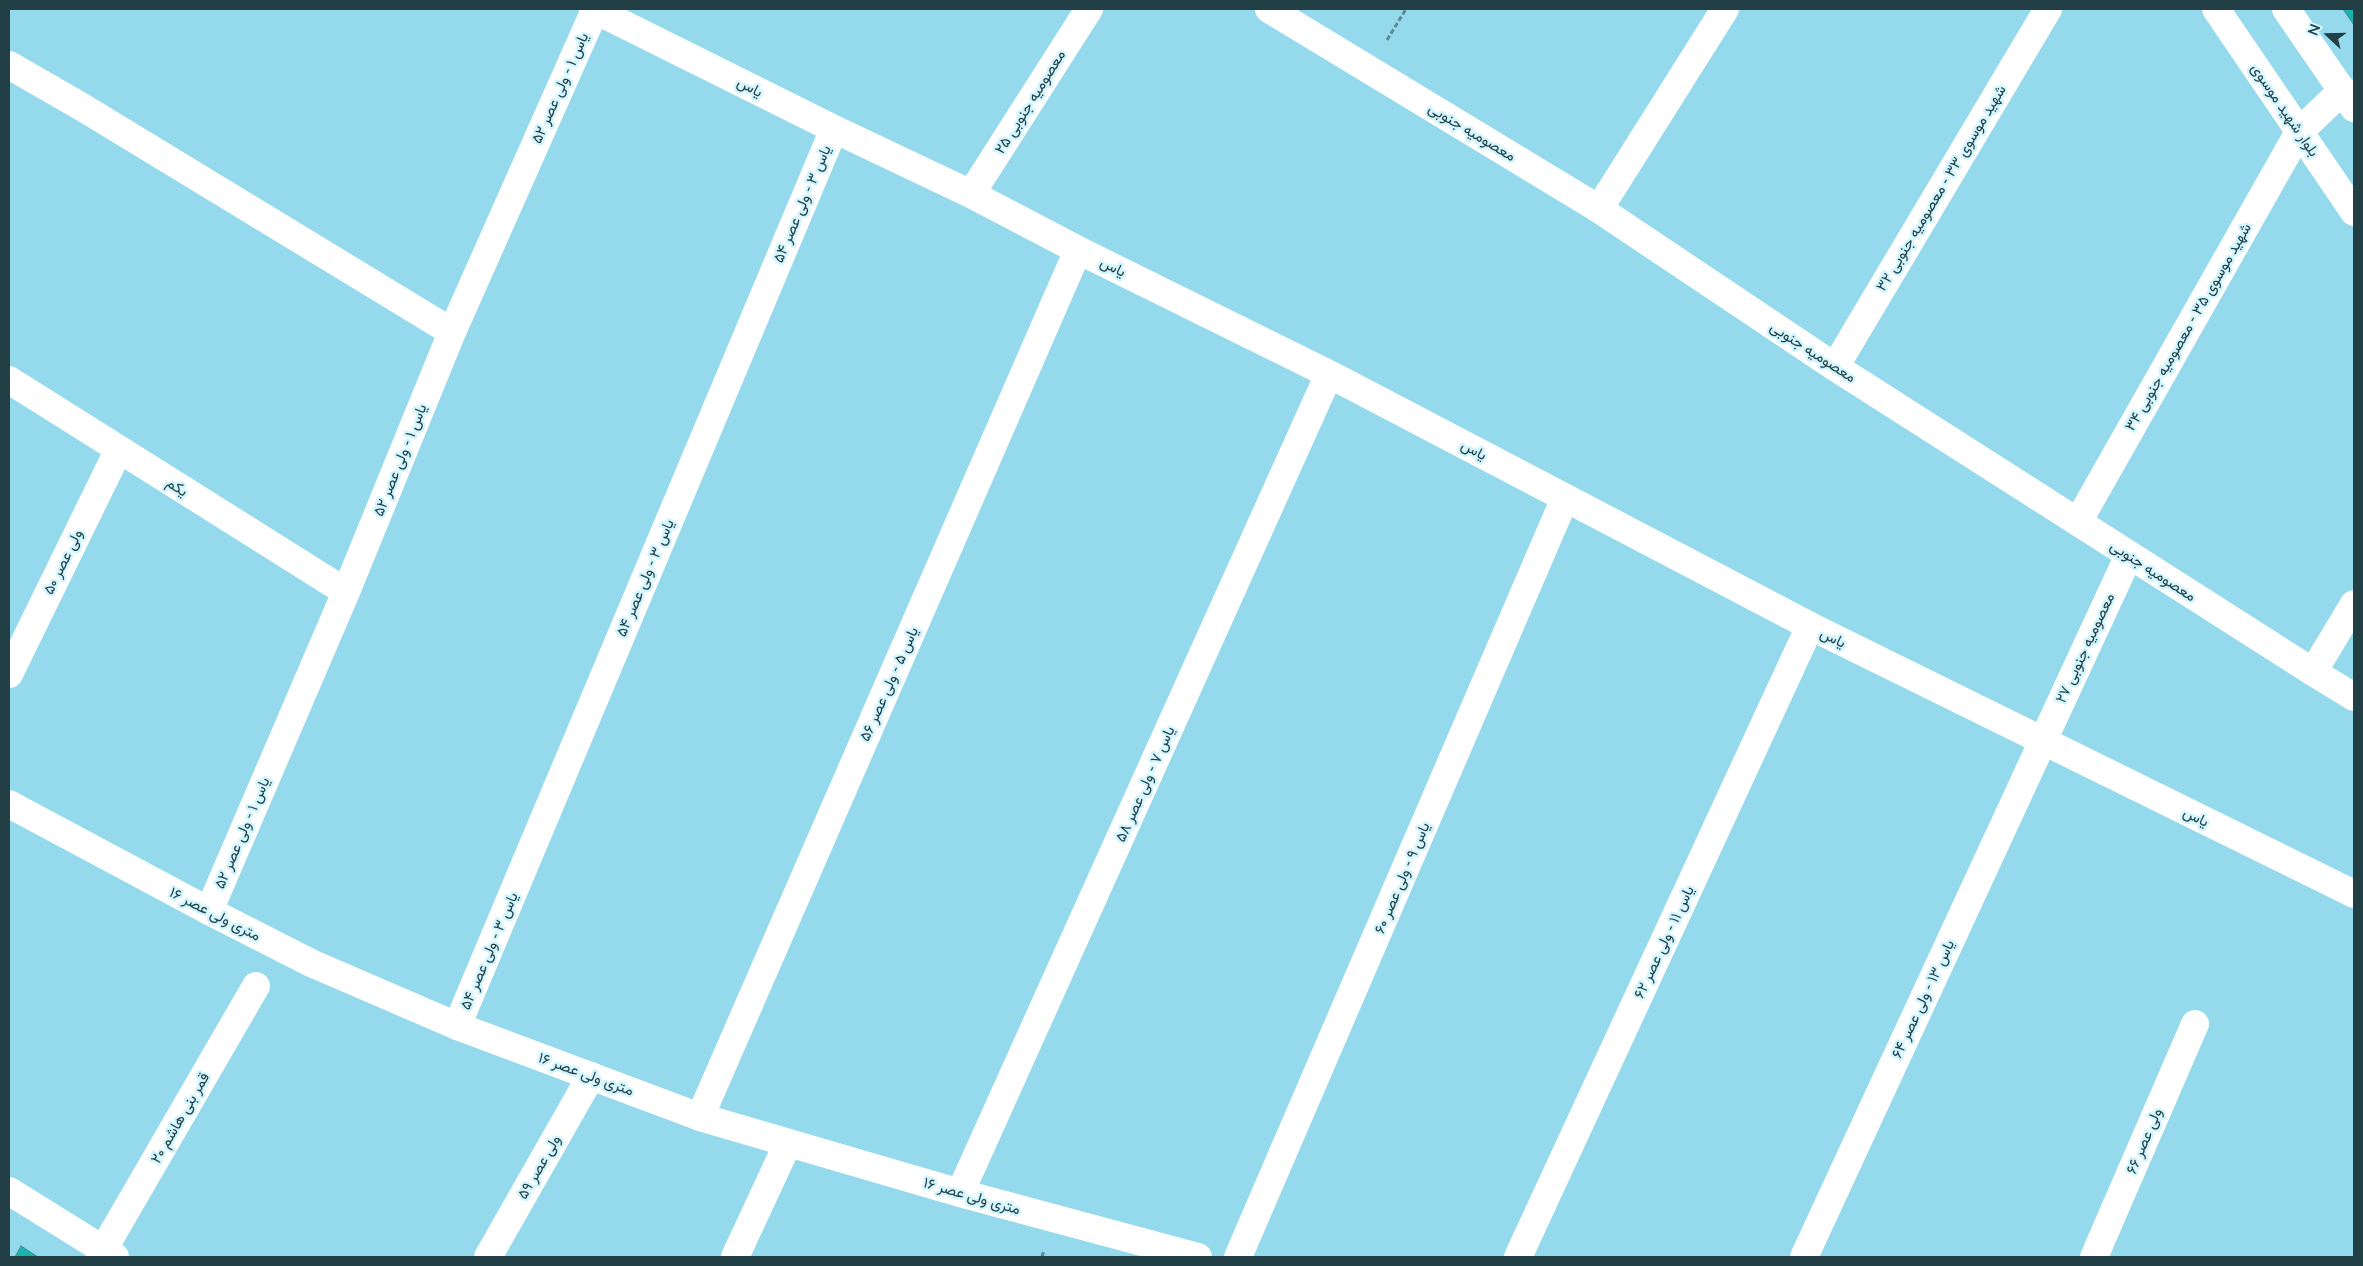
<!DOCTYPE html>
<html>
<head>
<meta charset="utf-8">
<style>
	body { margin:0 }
	#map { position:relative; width:2363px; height:1266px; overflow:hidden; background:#94daec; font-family:Lato,sans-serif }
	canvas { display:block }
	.frame { position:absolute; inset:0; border:10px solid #223f46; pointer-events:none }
	.north { position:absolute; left:2303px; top:10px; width:50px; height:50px; -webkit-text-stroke:4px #d3f5fe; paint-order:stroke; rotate:291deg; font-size:14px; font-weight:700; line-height:20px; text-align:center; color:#223f46 }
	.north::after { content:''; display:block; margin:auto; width:18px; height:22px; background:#223f46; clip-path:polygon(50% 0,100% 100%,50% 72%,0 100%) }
</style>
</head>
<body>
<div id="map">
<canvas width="2363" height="1266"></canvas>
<div class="frame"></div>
<div class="north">N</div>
</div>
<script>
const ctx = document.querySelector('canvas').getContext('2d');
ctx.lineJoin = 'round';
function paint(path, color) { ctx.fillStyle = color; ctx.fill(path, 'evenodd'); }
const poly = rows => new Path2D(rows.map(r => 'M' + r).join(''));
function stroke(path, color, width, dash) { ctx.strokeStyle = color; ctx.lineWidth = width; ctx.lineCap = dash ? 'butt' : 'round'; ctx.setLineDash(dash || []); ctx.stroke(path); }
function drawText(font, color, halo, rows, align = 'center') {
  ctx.font = font + ' Lato,Vazirmatn,sans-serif'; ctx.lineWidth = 5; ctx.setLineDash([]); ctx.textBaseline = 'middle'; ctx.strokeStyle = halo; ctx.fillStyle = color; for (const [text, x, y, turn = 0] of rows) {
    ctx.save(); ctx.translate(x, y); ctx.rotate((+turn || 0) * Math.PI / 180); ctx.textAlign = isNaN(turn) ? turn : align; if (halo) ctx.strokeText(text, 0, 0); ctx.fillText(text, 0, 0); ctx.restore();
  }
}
const building = poly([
	[2343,9,2354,9,2354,25,2343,9],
	[21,1246,38,1257,15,1257,21,1246]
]);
const path = poly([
	[1387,40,1406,9],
	[1042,1257,1044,1250]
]);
const street = poly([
	[593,9,834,129,971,194,1078,250,1329,374,1810,626,2354,894],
	[9,65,82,107,452,332],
	[971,194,1089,9],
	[1599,209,1725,9],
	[1835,367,2048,9],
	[9,380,346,592],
	[2078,522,2299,132],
	[2313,672,2354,604],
	[9,674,118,451],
	[209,911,346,592,452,332,595,10],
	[457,1026,834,129],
	[700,1117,1078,250],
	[960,1193,1329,374],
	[99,1257,256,986],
	[488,1257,591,1076],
	[735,1257,788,1143],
	[1238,1257,1565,498],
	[1518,1257,1810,626],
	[1804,1257,2129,555],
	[2094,1257,2195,1024]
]);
const secondary = poly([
	[1269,9,1599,209,1835,367,2313,672,2354,697],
	[2216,9,2354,212],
	[2286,9,2354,108],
	[2299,132,2343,90],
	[9,804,209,911,311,963,457,1026,700,1117,960,1193,1198,1257],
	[9,1191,115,1257]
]);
const streetNames = [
	["یاس",750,87,27],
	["یاس ۱ - ولی عصر ۵۲",560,88,-66],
	["معصومیه جنوبی ۲۵",1030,102,-58],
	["بلوار شهید موسوی",2285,110,56],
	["معصومیه جنوبی",1472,132,31],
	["شهید موسوی ۳۳ - معصومیه جنوبی ۳۲",1941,188,-59],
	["یاس ۳ - ولی عصر ۵۴",802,204,-67],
	["یاس",1113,267,26],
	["شهید موسوی ۳۵ - معصومیه جنوبی ۳۴",2188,327,-60],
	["معصومیه جنوبی",1813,352,33],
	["یاس",1474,450,28],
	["یاس ۱ - ولی عصر ۵۲",400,460,-68],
	["یکم",177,487,32],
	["ولی عصر ۵۰",63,562,-64],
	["معصومیه جنوبی",2153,571,33],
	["یاس ۳ - ولی عصر ۵۴",645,578,-67],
	["یاس",1833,638,26],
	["معصومیه جنوبی ۲۷",2085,648,-65],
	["یاس ۵ - ولی عصر ۵۶",889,684,-66],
	["یاس ۷ - ولی عصر ۵۸",1145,784,-66],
	["یاس",2196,817,26],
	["یاس ۱ - ولی عصر ۵۲",242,833,-67],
	["یاس ۹ - ولی عصر ۶۰",1402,878,-67],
	["۱۶ متری ولی عصر",215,914,27],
	["یاس ۱۱ - ولی عصر ۶۲",1664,942,-65],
	["یاس ۳ - ولی عصر ۵۴",489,951,-67],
	["یاس ۱۳ - ولی عصر ۶۴",1923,999,-65],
	["۱۶ متری ولی عصر",586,1074,20],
	["قمر بنی هاشم ۲۰",180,1118,-60],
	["ولی عصر ۶۶",2144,1141,-67],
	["ولی عصر ۵۹",539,1167,-60],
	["۱۶ متری ولی عصر",972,1196,16]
];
paint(building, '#1bb2b2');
stroke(building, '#3f8a89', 1);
stroke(path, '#5a8b98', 3, [5, 2.5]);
stroke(street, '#fff', 28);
stroke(secondary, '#fff', 28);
drawText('15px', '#223f46', '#d3f5fe', streetNames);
</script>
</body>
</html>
